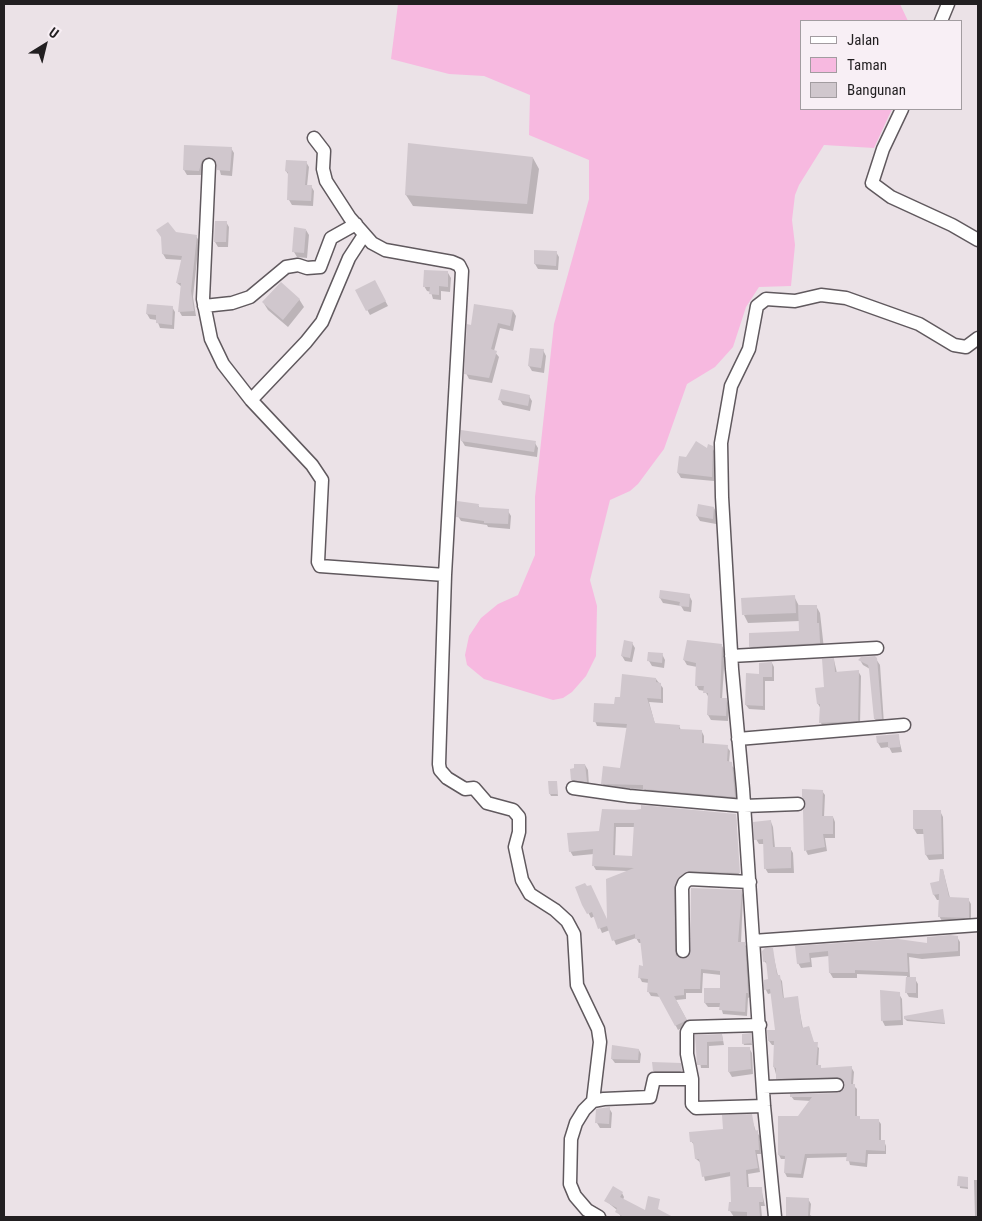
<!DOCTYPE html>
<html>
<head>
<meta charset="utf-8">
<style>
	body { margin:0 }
	#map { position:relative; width:982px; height:1221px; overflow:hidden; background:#ebe2e7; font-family:"Roboto Condensed",sans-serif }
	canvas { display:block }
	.frame { position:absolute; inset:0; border:5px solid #221f21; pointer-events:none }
	.legend { position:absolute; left:800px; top:20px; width:162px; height:90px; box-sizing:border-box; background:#f8eff5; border:1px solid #a29ca0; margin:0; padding:6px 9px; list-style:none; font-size:15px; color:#221f21 }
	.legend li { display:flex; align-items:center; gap:10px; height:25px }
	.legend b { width:25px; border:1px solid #a29ca0 }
	.north { position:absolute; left:20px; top:20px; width:50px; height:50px; -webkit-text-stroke:4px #f8eff5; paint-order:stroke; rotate:36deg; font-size:14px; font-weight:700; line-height:20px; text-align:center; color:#221f21 }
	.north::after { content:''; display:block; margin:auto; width:18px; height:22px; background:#221f21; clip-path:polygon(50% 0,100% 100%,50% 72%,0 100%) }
</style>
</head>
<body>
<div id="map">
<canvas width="982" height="1221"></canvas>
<div class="frame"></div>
<ul class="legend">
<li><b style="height:6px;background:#fff"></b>Jalan</li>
<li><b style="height:14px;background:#f7b9e0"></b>Taman</li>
<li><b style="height:14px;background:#d0c7cd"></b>Bangunan</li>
</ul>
<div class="north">U</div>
</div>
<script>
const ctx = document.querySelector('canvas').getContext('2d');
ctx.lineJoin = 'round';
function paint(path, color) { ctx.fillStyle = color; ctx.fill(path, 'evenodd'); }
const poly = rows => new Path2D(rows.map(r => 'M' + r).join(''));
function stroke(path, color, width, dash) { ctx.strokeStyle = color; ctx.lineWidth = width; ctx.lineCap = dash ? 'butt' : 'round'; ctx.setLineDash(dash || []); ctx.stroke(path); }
const green = poly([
	[398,4,900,4,908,21,801,21,801,109,892,109,874,148,824,145,799,185,795,195,792,220,795,245,791,286,759,287,746,307,733,347,715,367,687,384,664,449,658,457,638,484,630,491,610,500,590,580,597,606,596,656,586,676,572,692,563,698,553,700,484,679,467,665,465,655,469,636,481,618,498,604,518,595,535,555,535,497,554,324,589,199,589,160,529,135,530,95,484,76,449,74,391,59]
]);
const shadow = poly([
	[185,147,231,148,234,153,232,176,221,175,218,164,212,162,205,165,202,175,187,175,184,170],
	[533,158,539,169,533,214,413,206,406,195],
	[306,162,309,167,307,186,311,186,314,191,313,206,292,205,289,200,290,177,286,171],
	[226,222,229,227,228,247,218,247,215,242],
	[306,230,309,235,307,258,297,257,294,252],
	[175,234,196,236,199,241,193,297,196,316,182,316,179,311,182,287,177,283,183,260,166,259,163,254],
	[536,251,556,252,559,257,558,270,538,269,535,264],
	[448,273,451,278,450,292,441,291,441,300,433,299,431,292,427,291,424,286],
	[375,282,388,306,370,315,357,291],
	[299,299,304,307,288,327,268,310,263,302],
	[172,307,175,312,174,329,160,328,157,320,150,319,147,314],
	[513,311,516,316,513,331,500,328,494,351,499,357,492,383,469,379,466,373,472,326],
	[543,350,546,356,544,373,532,371,529,366],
	[529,396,532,401,530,411,503,405,500,400],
	[462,441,535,443,538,448,537,457,465,446],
	[712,447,715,453,714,481,681,478,678,473,680,457,686,458],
	[478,505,480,509,508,511,511,516,510,529,488,527,487,525,461,521,458,516],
	[714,508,717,513,716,524,700,521,697,516],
	[689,595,692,601,691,612,684,611,681,606,663,603,660,598],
	[794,596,799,606,816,606,820,613,824,649,754,653,750,647,800,633,800,621,748,623,744,615],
	[632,643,635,648,632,662,625,661,622,656],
	[722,646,725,651,722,699,726,699,729,705,728,721,711,720,708,715,709,698,705,691,699,690,696,685,697,667,687,665,684,660],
	[662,654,665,660,664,668,652,666,649,661],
	[876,659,880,665,884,724,878,724,875,719,870,669,863,665,860,660],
	[834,660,837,673,858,671,861,676,860,725,823,727,821,723,821,709,818,704,826,688],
	[772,663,774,667,774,681,765,681,765,710,749,709,746,705,760,675],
	[656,679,663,688,663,703,649,702,655,724,679,726,681,730,702,732,704,736,704,745,727,747,730,751,729,763,734,768,737,801,647,793,644,789,605,788,603,784,621,769,628,728,597,726,595,721,621,699],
	[898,735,902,752,892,753,889,747,881,748,878,743,877,737],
	[585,765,588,770,589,786,575,785,572,780],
	[556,782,558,796,551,796,550,794],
	[822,791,825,795,824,817,833,817,835,822,835,838,825,838,827,851,808,855,806,851],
	[603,811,736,815,739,877,681,882,676,893,677,957,683,960,692,955,741,891,743,895,741,943,744,943,747,948,750,997,748,998,747,1016,723,1014,721,1007,708,1007,705,1003,721,990,721,975,703,973,702,993,686,993,686,999,676,1000,689,1024,678,1030,661,997,651,996,648,991,649,983,642,982,640,978,644,967,642,943,639,943,636,938,616,945,610,930,602,933,595,916,591,918,584,904,608,924,628,871,596,870,593,865,594,854,573,856,570,851,601,832],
	[616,827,635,827,633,857,615,856],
	[940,811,943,817,944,859,929,860,926,855,925,834,917,834,914,829],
	[771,822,773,827,775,848,790,848,793,853,794,873,768,873,765,868,764,844,759,844,756,839],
	[943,870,950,898,968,899,971,904,971,922,942,921,939,916,940,900,937,900,934,895,932,884,941,882],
	[957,937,960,942,960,956,922,959,909,957,910,978,915,979,918,984,918,998,909,997,906,992,907,976,857,974,857,978,833,978,830,973,829,956,811,958,812,967,801,968,798,963,796,947,929,945],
	[772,949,778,976,782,981,784,999,797,997,803,1029,809,1027,814,1044,819,1048,818,1067,822,1069,851,1067,854,1072,853,1085,857,1089,857,1117,861,1120,878,1120,881,1124,881,1141,884,1141,886,1146,886,1154,868,1154,867,1167,850,1165,848,1157,807,1158,803,1178,787,1177,785,1173,786,1159,781,1159,779,1155,798,1118,811,1101,794,1100,791,1096,838,1094,845,1090,845,1082,780,1082,777,1078,774,1067,775,1045,772,1045,769,1041,776,1031,772,993,768,994,766,990,765,981,770,980,768,965,764,961],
	[899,994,902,999,903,1025,885,1026,882,1020],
	[942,1011,945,1024,907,1021,905,1019],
	[722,1035,724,1045,709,1046,709,1068,701,1068,696,1036],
	[750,1035,752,1045,744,1045,743,1043],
	[613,1046,639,1050,641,1054,640,1063,615,1063,612,1059],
	[749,1048,752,1053,753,1074,732,1077,729,1072],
	[680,1066,681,1074,656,1074,654,1071],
	[609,1108,612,1113,611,1128,600,1128,597,1123],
	[751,1116,756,1132,760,1136,761,1154,757,1154,760,1172,748,1174,749,1188,761,1188,765,1206,761,1206,762,1217,734,1217,730,1211,733,1203,731,1176,705,1181,701,1163,696,1159,695,1146,691,1141,724,1130],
	[959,1177,967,1178,968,1189,960,1188],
	[974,1180,978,1180,978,1217,975,1217],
	[622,1193,624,1197,623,1200,646,1212,647,1208,669,1217,621,1217,617,1210,606,1201],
	[787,1198,808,1199,811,1204,810,1215,813,1217,788,1217]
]);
const building = poly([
	[408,143,533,157,527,204,405,195],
	[184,145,232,147,230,171,217,170,216,161,209,157,202,160,199,171,183,170],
	[286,160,307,161,305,185,312,185,311,201,287,200,288,172,285,171],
	[215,221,227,221,226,242,214,242],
	[168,222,176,232,197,235,191,291,194,311,178,312,181,283,176,283,182,256,162,254,161,237,156,230],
	[294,227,306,229,304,253,292,252],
	[534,250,557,251,556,266,534,264],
	[424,270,448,271,448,287,439,286,439,295,429,294,430,287,423,287],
	[375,280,386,301,366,311,355,290],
	[281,282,300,299,283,320,262,302],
	[147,304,173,306,172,325,156,323,156,315,146,314],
	[474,304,513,310,510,326,498,323,491,349,497,351,489,378,464,374,467,324,471,325],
	[530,348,544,349,541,368,528,366],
	[501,389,530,395,528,406,498,400],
	[461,430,536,441,534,452,461,441],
	[696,441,707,448,708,444,713,446,712,477,677,473,679,456,686,457],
	[457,501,479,504,478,507,509,509,508,524,484,523,484,521,456,517],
	[698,504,714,507,713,519,696,516],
	[660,590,690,594,689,607,679,606,680,602,659,598],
	[795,595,796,613,742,615,741,598],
	[798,605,817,605,817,623,819,623,820,643,749,647,749,633,799,631],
	[624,640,633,642,630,658,621,656],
	[687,640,722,644,720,698,727,698,726,716,707,715,708,693,703,693,704,686,695,686,696,663,683,660],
	[648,652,663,653,662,663,647,661],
	[875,656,877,658,882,719,874,719,869,669,868,665,858,660,861,657],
	[834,658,835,672,859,670,858,721,819,723,820,704,817,704,815,688,824,687,822,659],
	[772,662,772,677,763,677,763,706,745,705,746,673,759,674,759,663],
	[622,674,656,678,656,682,661,683,661,699,647,698,655,723,680,725,679,729,702,730,702,743,728,745,727,761,732,762,735,797,643,789,643,785,601,784,603,766,620,768,627,724,593,722,594,703,614,704,615,697,620,697],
	[899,734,900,747,888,748,888,742,877,743,876,736],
	[574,764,585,764,587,782,571,780,570,769,574,768],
	[548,781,557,781,558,794,549,794],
	[802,789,823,790,822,816,833,816,833,834,823,834,825,847,804,851,803,810,806,804,802,797],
	[641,805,736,814,740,873,689,871,679,877,674,888,675,951,676,956,683,959,690,954,691,888,742,890,738,942,745,942,748,993,746,993,745,1012,719,1010,720,1003,704,1003,704,988,720,988,720,971,701,969,700,989,684,989,684,995,674,996,687,1020,675,1026,657,993,647,992,648,979,638,978,639,965,643,966,640,939,635,939,635,934,612,941,607,926,598,929,592,912,587,914,582,905,575,887,585,883,587,886,591,885,607,919,606,879,634,868,592,866,593,849,569,852,567,833,599,831,602,809,635,810,641,809],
	[614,823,634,823,632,856,613,855],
	[913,810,941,810,942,854,925,855,923,829,913,829],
	[771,820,773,847,791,847,791,868,764,869,763,839,754,840,753,822],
	[940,869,943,869,949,897,969,898,969,918,938,917,939,894,933,895,930,883,939,881],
	[950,935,958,936,958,951,918,954,907,953,908,972,855,970,855,973,829,973,828,951,809,953,810,962,797,964,795,946,898,939,927,943,927,937],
	[765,948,773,948,777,975,780,975,783,998,798,996,802,1028,809,1026,814,1042,818,1042,816,1065,821,1065,821,1068,852,1066,851,1084,855,1084,855,1116,860,1116,860,1119,879,1119,879,1140,885,1140,885,1151,866,1150,865,1163,846,1161,847,1153,805,1154,801,1174,784,1173,785,1156,778,1155,778,1116,798,1116,812,1097,790,1097,790,1094,838,1093,844,1089,845,1084,841,1078,837,1077,776,1079,776,1068,773,1067,774,1041,768,1041,767,1030,775,1030,770,989,764,990,764,980,768,979,766,961,763,962,762,951],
	[906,977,916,977,916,993,905,993],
	[880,990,900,992,901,1020,881,1021],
	[943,1009,945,1023,904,1019,904,1016],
	[751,1033,752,1043,742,1044,742,1034],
	[722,1034,723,1041,707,1042,707,1065,697,1065,695,1035],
	[612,1045,639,1049,638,1060,611,1059],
	[728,1047,750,1047,751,1069,728,1072],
	[652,1062,681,1063,682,1071,653,1071],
	[610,1107,609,1124,595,1123,596,1109],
	[752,1114,755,1131,758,1130,759,1150,755,1150,758,1168,746,1170,747,1187,762,1187,763,1202,759,1202,760,1217,747,1217,747,1212,728,1211,729,1202,731,1202,730,1172,702,1177,699,1159,695,1159,693,1142,690,1142,689,1132,723,1129,722,1115],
	[958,1176,968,1177,968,1187,957,1186],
	[613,1186,623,1192,620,1197,645,1210,648,1196,660,1199,658,1209,673,1217,624,1217,615,1212,617,1208,604,1201],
	[786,1197,809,1198,808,1217,786,1217]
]);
const street = poly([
	[941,21,948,4],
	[902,109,883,149,872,183,891,197,952,225,978,240],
	[314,138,324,151,323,169,326,181,350,218,372,243,385,250,452,262,459,265,462,271,445,575,439,764,440,770,447,778,465,789,474,788,487,803,513,810,519,817,519,832,515,847,522,880,530,894,555,910,567,921,574,934,577,985,598,1029,600,1042,593,1101],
	[209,165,203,299,211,339,223,364,251,400,312,465,322,480,318,562,320,566,445,575],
	[204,306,232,303,250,297,286,267,298,265,307,268,320,267,331,238,356,224],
	[251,400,306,342,322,322,349,258,364,235],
	[731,656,877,648],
	[738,739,904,725],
	[573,788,629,796,744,806,798,804],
	[753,941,978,925],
	[683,951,682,888,684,883,689,879,750,882],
	[760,1025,690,1027,687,1032,687,1054,692,1079,692,1104,696,1108,764,1106],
	[763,1087,837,1085],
	[599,1217,587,1210,575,1196,570,1184,571,1139,576,1123,584,1110,593,1101,604,1099,650,1097,654,1079,692,1079],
	[775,1217,764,1106,743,789,732,669,722,497,721,443,731,386,749,349,757,306,766,299,795,301,821,295,846,298,919,324,954,345,966,347,978,338]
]);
paint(green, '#f7b9e0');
paint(shadow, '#0003');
paint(building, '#d0c7cd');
stroke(street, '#60595e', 15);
stroke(street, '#fff', 12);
</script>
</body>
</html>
